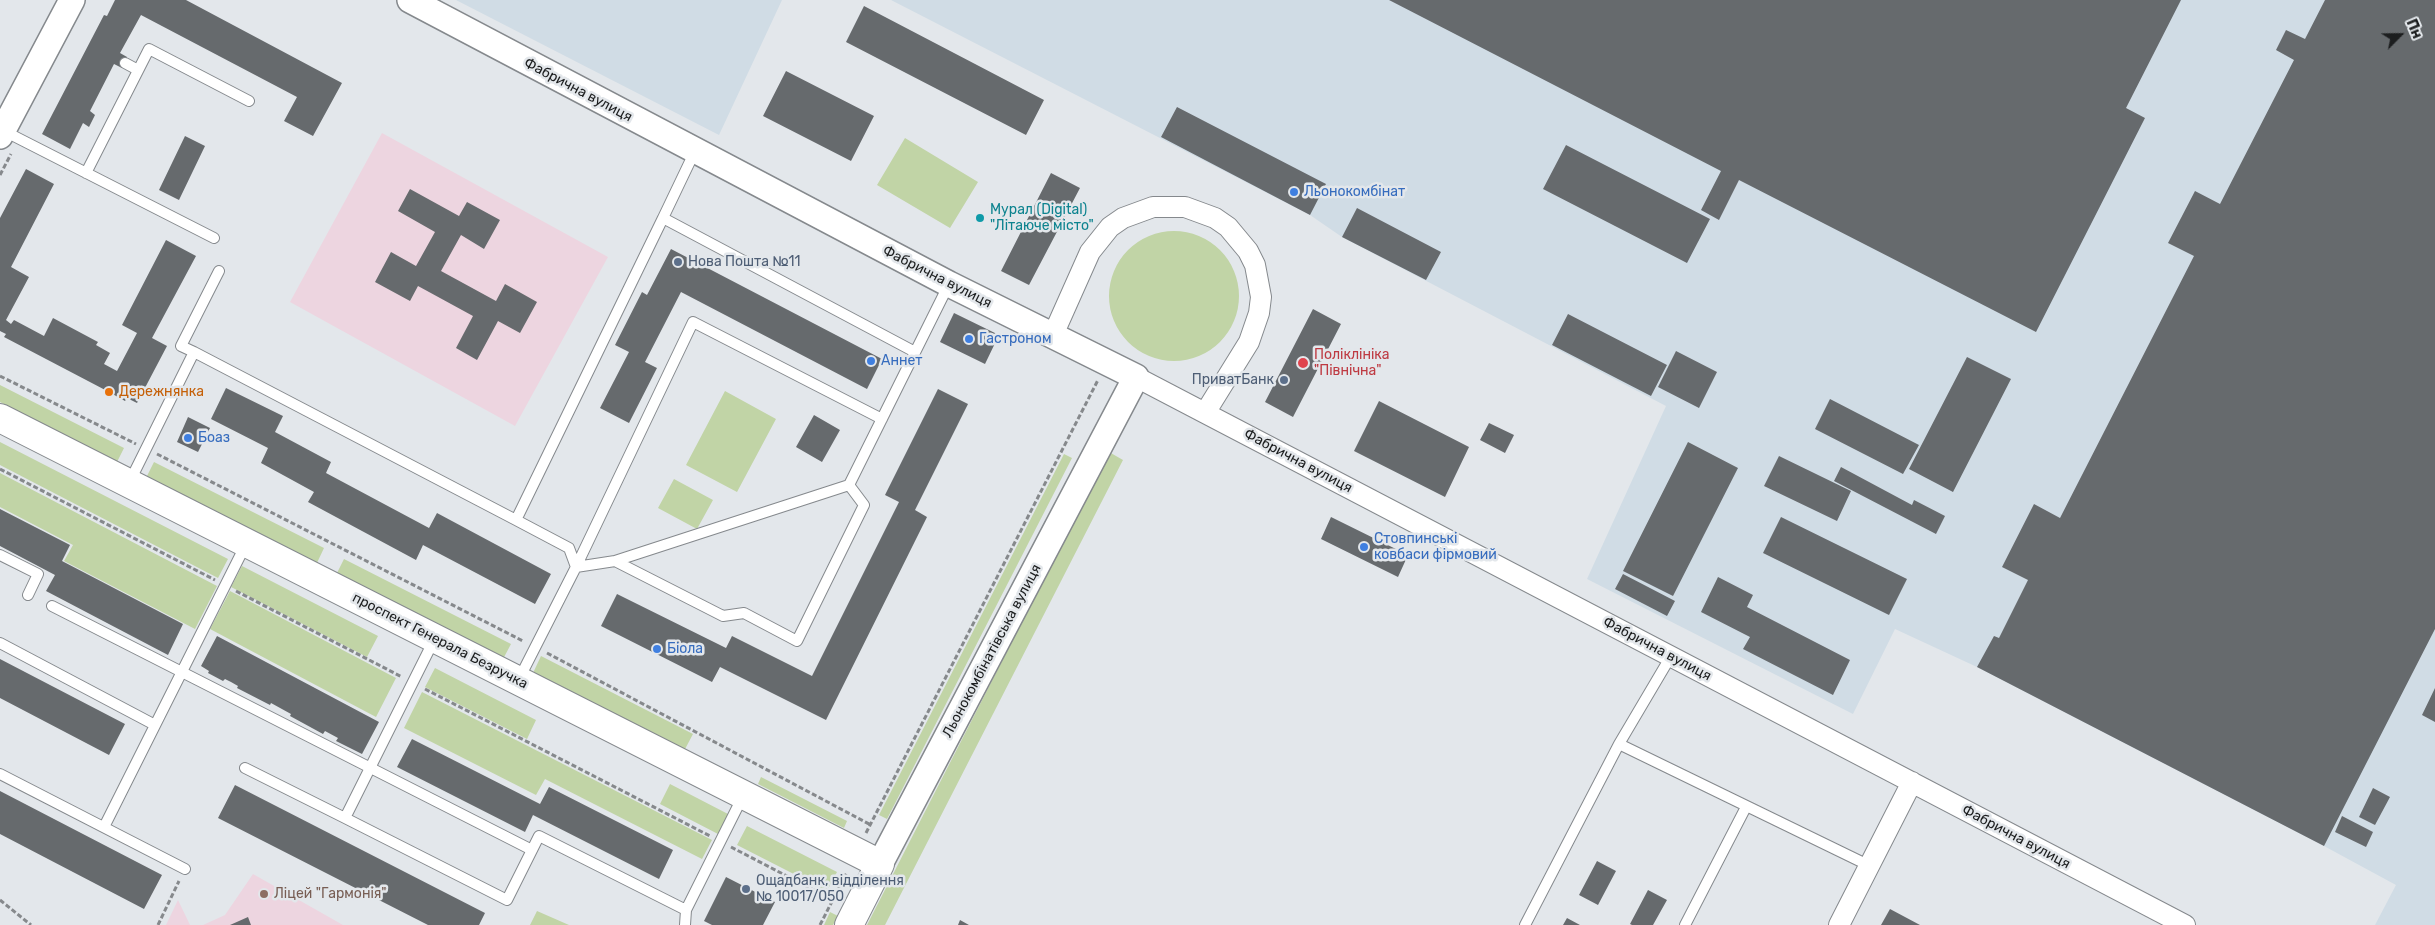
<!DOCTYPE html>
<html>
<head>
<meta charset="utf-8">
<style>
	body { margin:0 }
	#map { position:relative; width:2435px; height:925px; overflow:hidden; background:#e3e7eb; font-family:Rubik,sans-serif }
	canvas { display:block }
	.north { position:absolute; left:2375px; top:10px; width:50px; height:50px; -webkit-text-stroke:4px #e3e7eb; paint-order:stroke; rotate:67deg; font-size:14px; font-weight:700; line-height:20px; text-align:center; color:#1c1e1f }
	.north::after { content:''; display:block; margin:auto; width:18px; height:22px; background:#1c1e1f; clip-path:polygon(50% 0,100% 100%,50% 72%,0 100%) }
</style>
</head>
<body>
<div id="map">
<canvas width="2435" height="925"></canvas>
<div class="north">Пн</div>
</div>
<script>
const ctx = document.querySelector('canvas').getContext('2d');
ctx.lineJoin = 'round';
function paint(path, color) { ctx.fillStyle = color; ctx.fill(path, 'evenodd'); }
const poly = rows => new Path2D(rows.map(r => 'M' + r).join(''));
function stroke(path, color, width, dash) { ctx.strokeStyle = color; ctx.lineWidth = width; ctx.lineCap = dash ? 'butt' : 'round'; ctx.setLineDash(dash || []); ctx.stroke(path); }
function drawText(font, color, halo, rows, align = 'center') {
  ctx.font = font + ' Rubik,sans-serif'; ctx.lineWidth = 5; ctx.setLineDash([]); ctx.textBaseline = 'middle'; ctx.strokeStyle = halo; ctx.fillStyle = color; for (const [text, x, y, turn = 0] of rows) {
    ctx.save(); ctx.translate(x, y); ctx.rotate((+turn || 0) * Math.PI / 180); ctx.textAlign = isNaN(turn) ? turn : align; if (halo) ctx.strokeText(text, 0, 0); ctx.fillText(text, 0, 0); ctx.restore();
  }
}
const built = poly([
	[456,0,782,0,719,135],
	[891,0,2435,0,2435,925,2375,925,2396,885,2324,846,1977,667,1895,629,1853,714,1587,579,1666,406,1342,237,1310,215]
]);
const education = poly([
	[382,133,608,257,515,426,290,302],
	[253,874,343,925,203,925,225,915],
	[178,900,190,925,166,925]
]);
const green = poly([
	[905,138,978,182,950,228,877,185],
	'1109 296a65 65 0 1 1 130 0a65 65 0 1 1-130 0Z',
	[0,385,124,448,117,462,0,402],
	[725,391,776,419,737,492,686,465],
	[0,442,228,559,218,578,0,465],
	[1109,452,1123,460,885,925,867,925],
	[1064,454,1072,458,887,819,879,815],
	[154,462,324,548,316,565,146,478],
	[0,473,217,586,195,629,64,561,73,545,0,507],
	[674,479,713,500,697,529,658,508],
	[344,559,511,644,502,661,336,575],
	[242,566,378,636,367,657,231,587],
	[230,591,396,678,376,717,210,629],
	[541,656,693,734,684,751,533,673],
	[435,668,536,720,527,739,425,687],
	[422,692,712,840,702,859,545,779,536,795,404,728],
	[761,777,847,821,844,828,758,784],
	[670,784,728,814,718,834,660,804],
	[747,826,837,872,827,891,737,845],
	[537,911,569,925,530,925],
	[830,912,838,916,833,925,824,925]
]);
const building = poly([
	[115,0,186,0,342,83,313,136,284,121,297,97,141,15,120,53,127,57,122,68,114,64,90,111,95,115,89,127,83,123,70,149,42,134,104,15,107,16],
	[1389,0,2181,0,2126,108,2145,118,2036,332,1739,180,1719,220,1701,210,1721,171],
	[2325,0,2435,0,2435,629,2324,846,1977,667,1994,636,1999,638,2028,580,2002,567,2034,504,2060,518,2194,256,2168,243,2195,191,2220,204,2294,60,2276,50,2286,30,2305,39],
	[864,6,1044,100,1026,135,846,42],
	[786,71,874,116,851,161,763,116],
	[1177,107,1326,184,1310,215,1161,137],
	[185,136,205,146,179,200,159,190],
	[1566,145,1710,219,1687,263,1543,189],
	[26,169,54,184,11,267,29,277,6,320,11,324,14,320,44,336,53,318,98,342,96,345,110,353,104,364,117,371,137,333,122,325,166,240,196,256,152,338,167,346,137,403,127,398,125,401,109,392,4,337,6,334,0,331,0,218],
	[1051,173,1080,188,1029,285,1001,271],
	[410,189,459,216,467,202,500,220,484,249,461,235,441,271,496,301,505,284,537,302,520,333,498,321,477,360,456,348,473,316,418,286,410,301,375,282,391,252,416,266,435,232,398,211],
	[1357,208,1441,252,1426,280,1342,237],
	[671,249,882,359,867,389,681,292,645,362,657,368,629,423,600,408,629,352,615,345,642,292,647,295],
	[1313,309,1341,324,1293,417,1265,402],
	[954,313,999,335,985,364,940,342],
	[1568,314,1667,365,1651,396,1552,345],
	[1676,351,1717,372,1699,408,1658,387],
	[1967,357,2011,379,1953,492,1909,469],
	[226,388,283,416,275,432,331,462,326,473,429,528,437,513,551,574,535,604,423,545,416,560,308,502,314,492,261,463,268,448,211,419],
	[938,389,968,404,915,510,927,517,826,720,720,667,712,682,601,626,617,594,726,648,732,636,812,676,899,502,885,495],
	[1830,399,1919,445,1903,474,1815,429],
	[1379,401,1469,447,1445,497,1354,451],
	[814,415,840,430,822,462,796,447],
	[188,417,210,428,198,452,177,442],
	[1489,423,1514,435,1505,453,1480,440],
	[1688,442,1738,468,1673,596,1623,571],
	[1779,456,1851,491,1837,521,1764,486],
	[1841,467,1912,505,1914,500,1945,516,1936,534,1834,481],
	[0,509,70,545,62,561,183,624,168,655,46,591,55,575,0,546],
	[1331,517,1408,555,1398,577,1321,539],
	[1781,517,1907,579,1889,615,1763,553],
	[1623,574,1675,601,1667,616,1615,589],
	[1718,577,1753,595,1747,607,1850,660,1833,695,1743,649,1750,637,1701,612],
	[217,636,379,722,362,754,336,741,338,738,325,731,323,734,290,716,291,714,271,703,270,705,237,688,238,686,231,682,225,679,223,681,208,673,209,671,201,666],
	[0,659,125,724,109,755,0,698],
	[2435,688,2435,722,2422,715],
	[412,739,540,804,549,787,673,850,659,879,533,815,525,832,397,767],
	[235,785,485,913,479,925,428,925,218,818],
	[2373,788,2390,797,2375,825,2359,817],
	[0,791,162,875,144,909,0,834],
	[2342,816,2373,832,2366,847,2335,832],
	[1597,861,1616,871,1598,905,1579,895],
	[726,877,775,902,763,925,712,925,704,921],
	[1648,890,1667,900,1653,925,1632,925,1630,924],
	[1890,909,1920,925,1881,925],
	[248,917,251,925,230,925],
	[1567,918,1580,925,1563,925],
	[960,920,969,925,958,925]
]);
const path = poly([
	[0,175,11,154],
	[0,376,136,444],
	[157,454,523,641],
	[0,469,215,580],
	[236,591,402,677],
	[547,653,871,825],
	[425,689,710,836],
	[866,833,1098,380],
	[731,847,833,900],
	[0,900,31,925],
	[158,925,179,881],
	[820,925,847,872]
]);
const service = poly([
	[125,63,138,70],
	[4,131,214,238],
	[695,151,663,218,915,352],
	[86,173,149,49,249,101],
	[663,218,516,520,569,548,576,567,693,322,882,419],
	[194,352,181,346,219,271],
	[129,483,194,352,516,520],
	[0,555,38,574,28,595],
	[615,561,723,616,744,613,797,641,864,505,849,485],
	[52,606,532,850,539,836,686,910,743,796],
	[434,640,345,818,507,900,532,850],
	[0,643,155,725],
	[519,679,576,567,615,561,849,485,949,284],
	[1619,744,1671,656],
	[245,768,345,818],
	[0,774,185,869],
	[104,827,246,544],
	[685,925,686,910],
	[1525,925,1619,744,1870,866],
	[1685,925,1746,807]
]);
const minor = poly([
	[1053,335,1090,252,1110,227,1123,218,1153,207,1185,207,1215,218,1228,227,1248,251,1255,265,1261,297,1259,313,1249,342,1205,413],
	[1136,377,2185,925],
	[1839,925,1912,782]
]);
const tertiary = poly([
	[410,0,949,284,1136,377,880,864],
	[0,136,72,0]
]);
const secondary = poly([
	[0,418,880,864,849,925]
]);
const markers = [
	[1294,192,5,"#3f7fe0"],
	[980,218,5,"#0f9aa8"],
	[678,262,5,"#5c6f8a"],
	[969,339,5,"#3f7fe0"],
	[871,361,5,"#3f7fe0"],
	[1303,363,6,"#e0444e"],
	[1284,380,5,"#5c6f8a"],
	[109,392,5,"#e8710a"],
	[188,438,5,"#3f7fe0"],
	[1364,547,5,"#3f7fe0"],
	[657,649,5,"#3f7fe0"],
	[746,889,5,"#5c6f8a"],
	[264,894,5,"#8d6e63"]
];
const streetNames = [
	["Фабрична вулиця",578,90,28],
	["Фабрична вулиця",937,277,27],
	["Фабрична вулиця",1298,461,28],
	["проспект Генерала Безручка",440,641,27],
	["Фабрична вулиця",1657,649,28],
	["Льонокомбінатівська вулиця",992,651,-62],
	["Фабрична вулиця",2016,837,28]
];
const shopNames = [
	["Льонокомбінат",1304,192],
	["Гастроном",979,339],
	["Аннет",881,361],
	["Боаз",198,438],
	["Стовпинські",1374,539],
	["ковбаси фірмовий",1374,555],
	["Біола",667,649]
];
const cultureNames = [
	["Мурал (Digital)",990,210],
	["\"Літаюче місто\"",990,226]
];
const serviceNames = [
	["Нова Пошта №11",688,262],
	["ПриватБанк",1274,380,"right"],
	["Ощадбанк, відділення",756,881],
	["№ 10017/050",756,897]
];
const healthNames = [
	["Поліклініка",1314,355],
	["\"Північна\"",1314,371]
];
const foodNames = [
	["Дережнянка",119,392]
];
const educationNames = [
	["Ліцей \"Гармонія\"",274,894]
];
paint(built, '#d0dce5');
paint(education, '#edd5e0');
paint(green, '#c1d4a6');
paint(building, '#666a6d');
stroke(service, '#85898d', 12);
stroke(minor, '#85898d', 22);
stroke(tertiary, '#85898d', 28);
stroke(secondary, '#85898d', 30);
stroke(path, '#86898c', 3, [5, 2.5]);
stroke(service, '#fff', 10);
stroke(minor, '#fff', 20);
stroke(tertiary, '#fff', 25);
stroke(secondary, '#fff', 28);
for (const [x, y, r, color] of markers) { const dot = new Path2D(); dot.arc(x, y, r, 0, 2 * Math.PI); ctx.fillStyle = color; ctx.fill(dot); stroke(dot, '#e3e7eb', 2); }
drawText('14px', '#1c1e1f', '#e3e7eb', streetNames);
drawText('14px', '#366cbe', '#e3e7eb', shopNames, 'left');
drawText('14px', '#0d838f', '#e3e7eb', cultureNames, 'left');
drawText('14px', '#4e5e75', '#e3e7eb', serviceNames, 'left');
drawText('14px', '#be3a42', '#e3e7eb', healthNames, 'left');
drawText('14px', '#c56008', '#e3e7eb', foodNames, 'left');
drawText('14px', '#785e54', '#e3e7eb', educationNames, 'left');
</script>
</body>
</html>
